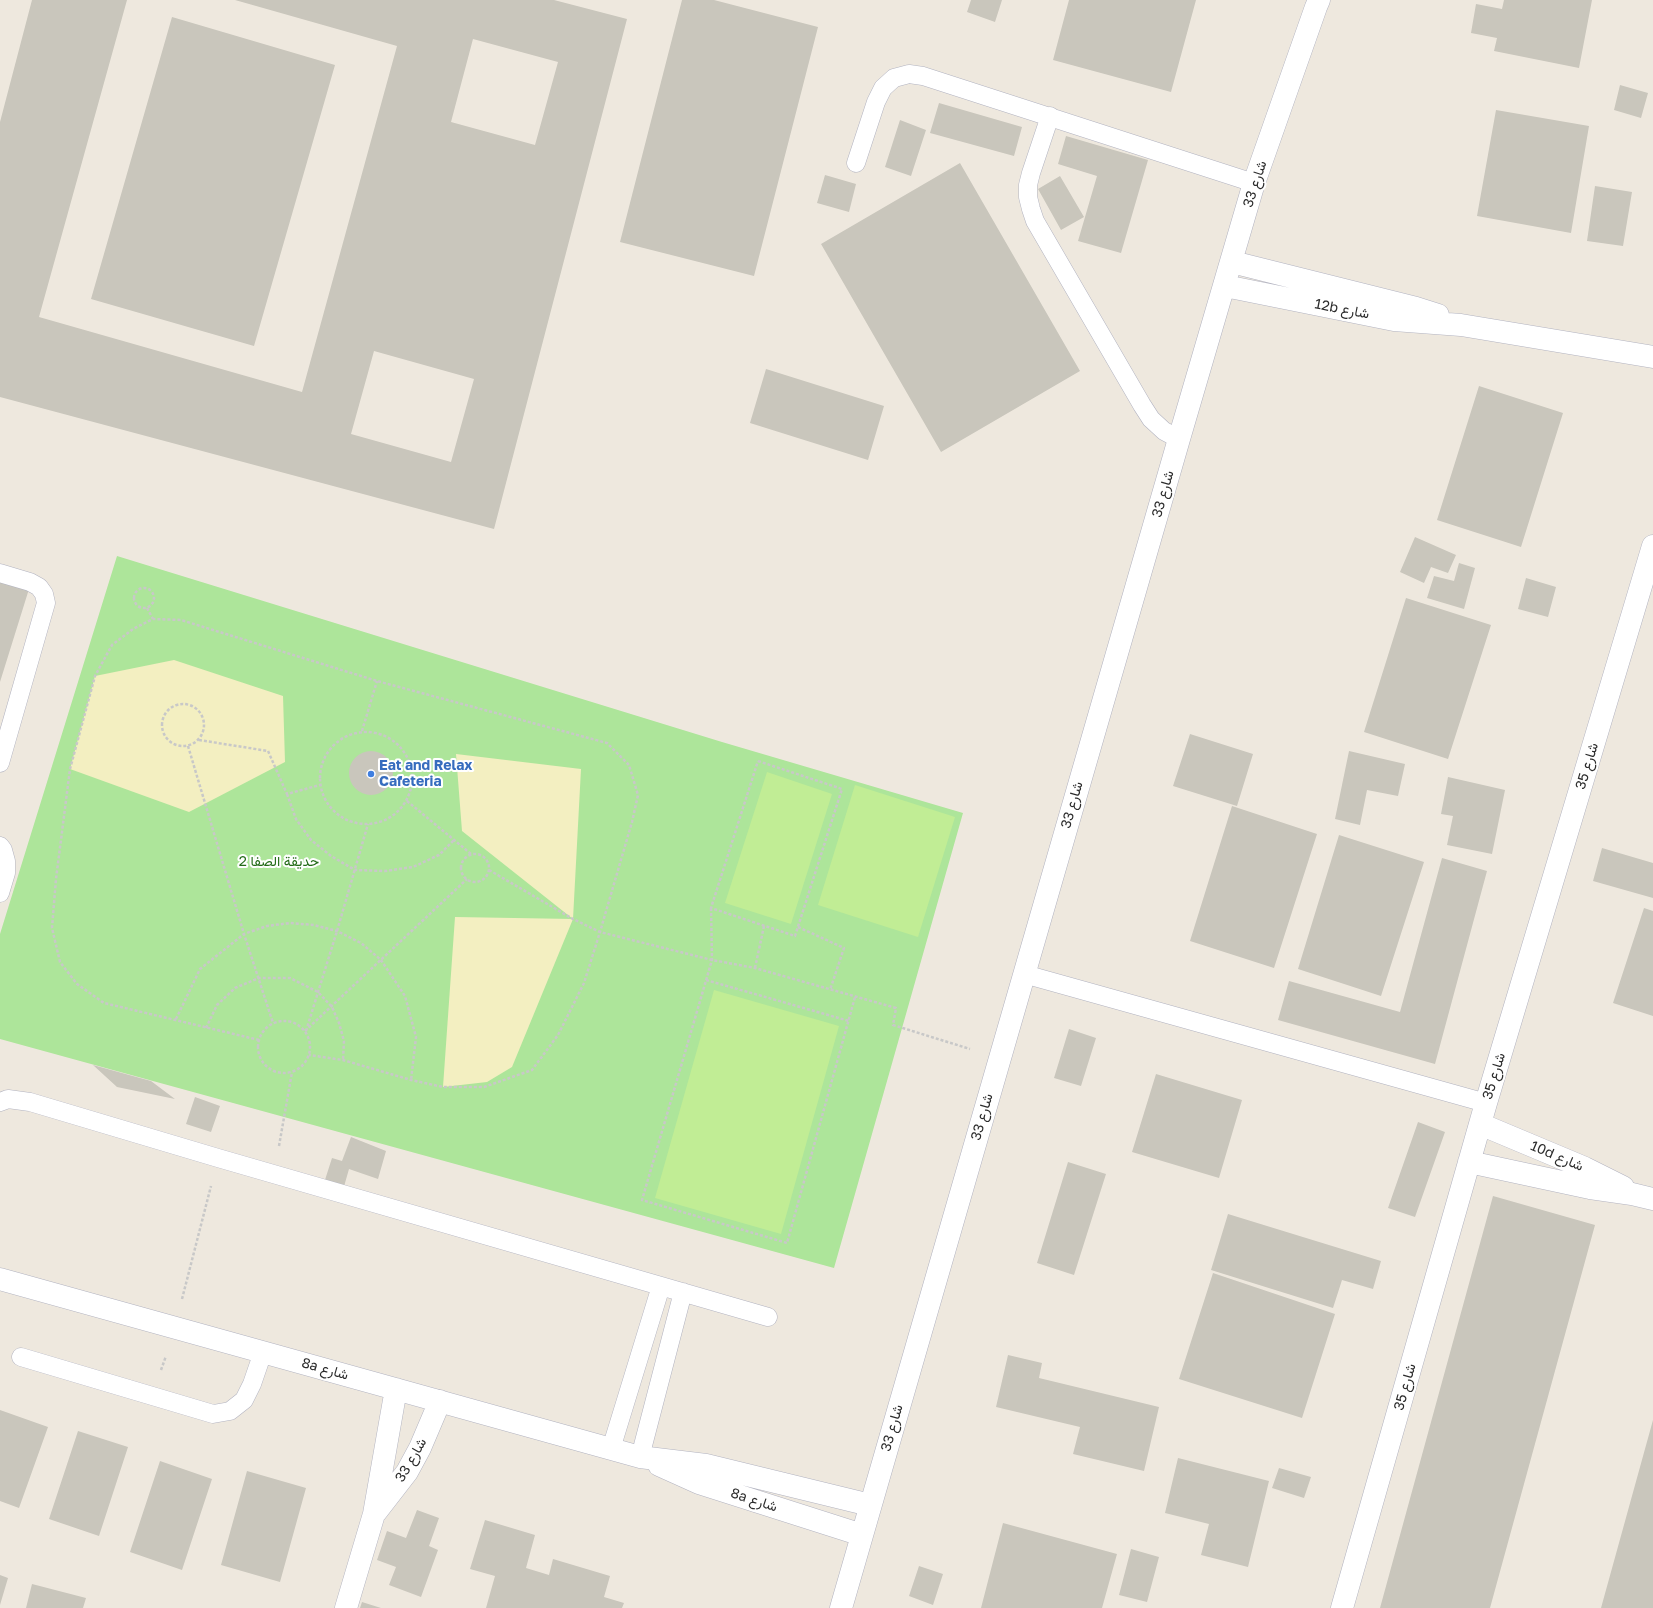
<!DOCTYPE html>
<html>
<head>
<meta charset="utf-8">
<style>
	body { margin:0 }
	canvas { display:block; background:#eee8de }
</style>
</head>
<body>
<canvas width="1653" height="1608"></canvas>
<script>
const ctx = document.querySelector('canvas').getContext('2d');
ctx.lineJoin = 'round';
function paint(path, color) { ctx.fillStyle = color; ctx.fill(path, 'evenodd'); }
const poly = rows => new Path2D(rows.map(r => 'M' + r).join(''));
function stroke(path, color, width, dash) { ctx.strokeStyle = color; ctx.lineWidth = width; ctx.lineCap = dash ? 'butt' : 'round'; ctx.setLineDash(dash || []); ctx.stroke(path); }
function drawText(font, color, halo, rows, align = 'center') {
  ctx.font = font + ' "Golos Text",Vazirmatn,sans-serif'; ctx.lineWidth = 4; ctx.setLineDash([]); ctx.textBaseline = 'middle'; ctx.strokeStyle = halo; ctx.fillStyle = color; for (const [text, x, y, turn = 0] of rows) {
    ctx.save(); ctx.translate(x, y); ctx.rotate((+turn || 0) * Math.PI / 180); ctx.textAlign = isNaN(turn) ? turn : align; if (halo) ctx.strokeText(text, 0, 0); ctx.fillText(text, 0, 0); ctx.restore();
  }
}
const green = poly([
	[117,556,722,742,963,813,834,1268,0,1039,0,934]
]);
const sand = poly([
	[174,660,283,696,285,762,189,812,70,769,95,676],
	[456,754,581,769,573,919,512,1067,487,1082,443,1087,455,917,573,919,462,831]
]);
const pitch = poly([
	[767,772,832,794,791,924,725,903],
	[855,785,955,817,918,937,818,905],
	[714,990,839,1026,781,1234,655,1198]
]);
const building = poly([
	[32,0,127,0,39,317,302,392,397,46,235,0,554,0,627,19,494,529,0,397,0,122],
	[473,39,558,62,535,145,451,122],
	[374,351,474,379,451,462,351,434],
	[682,0,714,0,818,27,754,276,620,242],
	[971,0,1002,0,995,22,967,12],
	[1069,0,1196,0,1171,92,1053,60],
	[1504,0,1592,0,1579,68,1494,51,1497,38,1471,33,1476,4,1502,9],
	[172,17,335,65,254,346,91,299],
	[1620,85,1648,93,1641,118,1614,110],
	[939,103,1022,127,1014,156,930,133],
	[1496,110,1589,126,1571,233,1477,216],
	[900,120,926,130,911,176,885,167],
	[1066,136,1148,160,1121,253,1078,241,1097,176,1058,164],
	[960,163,1080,371,941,452,821,244],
	[825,175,856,184,849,212,817,203],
	[1060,176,1084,217,1061,230,1038,189],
	[1595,186,1632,192,1623,246,1587,241],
	[766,369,884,406,868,460,750,423],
	[1479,386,1563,413,1521,547,1437,520],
	[1415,537,1456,555,1448,573,1431,567,1424,583,1400,572],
	[1459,563,1475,568,1464,609,1427,598,1434,576,1454,581],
	[1526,578,1556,587,1548,617,1518,609],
	[0,580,29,589,0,682],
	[1406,598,1491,625,1448,759,1364,732],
	[1190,734,1253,754,1237,806,1173,786],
	[1349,751,1405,764,1398,796,1367,790,1360,825,1335,819],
	'349 773a22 22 0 1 1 44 0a22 22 0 1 1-44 0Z',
	[1448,777,1505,790,1492,854,1447,845,1453,816,1441,814],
	[1232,806,1317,834,1274,968,1190,941],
	[1339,835,1424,862,1381,996,1298,969],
	[1602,848,1653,863,1653,898,1593,881],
	[1442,858,1487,871,1435,1064,1278,1020,1289,981,1400,1012],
	[1644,908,1653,911,1653,1016,1613,1003],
	[1069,1029,1096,1038,1081,1086,1054,1078],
	[93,1065,151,1081,175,1099,117,1087],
	[1156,1074,1242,1100,1219,1178,1132,1152],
	[195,1097,220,1106,211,1132,186,1124],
	[1418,1122,1445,1132,1415,1217,1388,1208],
	[351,1137,386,1151,378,1179,349,1169,343,1190,324,1183,332,1158,342,1161],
	[1068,1162,1106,1174,1074,1275,1037,1263],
	[1493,1196,1595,1225,1490,1608,1380,1608],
	[1228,1214,1381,1261,1373,1289,1342,1280,1333,1308,1211,1270],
	[1213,1273,1335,1314,1302,1418,1179,1379],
	[1008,1355,1042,1363,1039,1378,1159,1407,1144,1471,1073,1454,1080,1427,996,1407],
	[0,1410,48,1427,19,1508,0,1501],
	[1653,1420,1653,1608,1601,1608],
	[78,1431,128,1447,99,1536,49,1519],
	[1178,1458,1269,1481,1248,1567,1201,1555,1209,1524,1165,1513],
	[160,1461,212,1479,182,1570,130,1552],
	[1279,1468,1311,1477,1304,1498,1272,1488],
	[247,1471,306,1488,280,1582,221,1565],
	[417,1510,439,1518,429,1546,438,1550,421,1597,389,1585,396,1567,377,1560,387,1531,406,1538],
	[485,1520,535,1535,526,1568,549,1575,553,1559,610,1576,604,1597,624,1603,622,1608,486,1608,495,1576,470,1569],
	[1003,1523,1117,1554,1102,1608,981,1608],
	[1131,1549,1159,1557,1147,1602,1119,1595],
	[919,1566,943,1574,933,1605,909,1596],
	[0,1575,8,1578,0,1605],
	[32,1584,86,1598,83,1608,26,1608],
	[362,1602,381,1608,360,1608]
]);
const path = poly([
	'134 598a10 10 0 1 1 20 0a10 10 0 1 1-20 0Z',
	[147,608,153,619],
	'162 725a21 21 0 1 1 42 0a21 21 0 1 1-42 0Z',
	[362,731,377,681],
	'320 778a46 46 0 1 1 92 0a46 46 0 1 1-92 0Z',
	[199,740,268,751,287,794,320,785],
	[188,746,244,934,273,1023],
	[758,761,842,789,795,936,711,908,758,761],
	[287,794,296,819,311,840,331,856,355,870,385,871,413,867,439,855,454,840],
	[407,801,471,854],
	'461 868a14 14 0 1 1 28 0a14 14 0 1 1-28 0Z',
	[489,870,573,919,600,932,712,960,755,968,896,1008,893,1025,970,1049],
	[711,908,712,960,642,1200,787,1243,855,997],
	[798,927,844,948,830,990],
	[755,968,764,926],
	[706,980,849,1021],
	[176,1019,200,969,244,934,267,926,290,923,314,925,337,931,361,943,381,960,405,996,416,1037,411,1080],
	'258 1047a26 26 0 1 1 52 0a26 26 0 1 1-52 0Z',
	[206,1028,217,1005,235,988,259,978,290,978,318,992,332,1007,339,1023,344,1041,343,1060],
	[305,1031,467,879],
	[306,1031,337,931,368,824],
	[259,1040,104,1003,77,984,60,962,52,928,56,879,70,769,95,676,112,645,133,629,153,619,181,620,377,681,607,743,629,765,638,795,632,822,600,932,584,983,558,1035,532,1070,484,1087,443,1087,411,1080,343,1060,309,1055],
	[279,1146,292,1072],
	[182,1299,211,1186],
	[161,1370,166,1356]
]);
const service = poly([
	[1050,116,1031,173,1028,185,1028,197,1031,209,1035,221,1142,405,1151,419,1164,431,1179,439],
	[856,163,876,102,883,88,894,78,909,74,923,76,1254,183],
	[0,573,30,582,39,587,44,594,46,603,0,763],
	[0,846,3,850,6,861,6,873,0,893],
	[1024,974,1486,1103],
	[0,1102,8,1099,30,1102,218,1158,768,1317],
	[21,1357,213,1414,230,1411,244,1400,252,1384,263,1352],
	[611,1449,661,1286],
	[640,1457,683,1292]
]);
const minor = poly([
	[1232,262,1416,308,1438,315],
	[1225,286,1394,320,1461,325,1653,357],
	[1480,1124,1585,1168,1623,1187],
	[1469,1162,1590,1188,1632,1194,1653,1199],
	[0,1279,640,1457,706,1465,870,1505],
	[659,1465,699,1483,862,1535],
	[376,1512,407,1472,420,1448,440,1401],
	[346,1608,374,1514,396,1389],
	[841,1608,1179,439,1254,183,1316,7,1319,0],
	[1342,1608,1486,1103,1653,546]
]);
const markers = [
	[371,774,4,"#3f7fe0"]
];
const streetNames = [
	["شارع 33",1255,184,-72],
	["12b شارع",1342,309,11],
	["شارع 33",1163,494,-74],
	["شارع 35",1587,766,-73],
	["شارع 33",1072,805,-74],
	["شارع 35",1494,1076,-73],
	["شارع 33",982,1117,-74],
	["10d شارع",1557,1156,23],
	["8a شارع",325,1369,16],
	["شارع 35",1405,1387,-74],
	["شارع 33",892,1428,-74],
	["شارع 33",411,1460,-60],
	["8a شارع",754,1500,18]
];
const shopNames = [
	["Eat and Relax",379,766],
	["Cafeteria",379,782]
];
const parkNames = [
	["حديقة الصفا 2",279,862]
];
paint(green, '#ade59a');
paint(sand, '#f3efc1');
paint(pitch, '#c1ed95');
paint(building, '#c9c6bc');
stroke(service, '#b2b3c0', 19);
stroke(minor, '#b2b3c0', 23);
stroke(path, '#c8c8c8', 2.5, [3, 2]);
stroke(service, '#fff', 18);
stroke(minor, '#fff', 22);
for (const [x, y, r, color] of markers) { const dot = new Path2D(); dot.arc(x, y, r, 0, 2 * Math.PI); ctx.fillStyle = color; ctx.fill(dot); stroke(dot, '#fff', 1.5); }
drawText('14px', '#2c2c2c', '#fff', streetNames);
drawText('bold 14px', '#366cbe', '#fff', shopNames, 'left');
drawText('14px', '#246c19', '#fff', parkNames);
</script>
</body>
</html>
